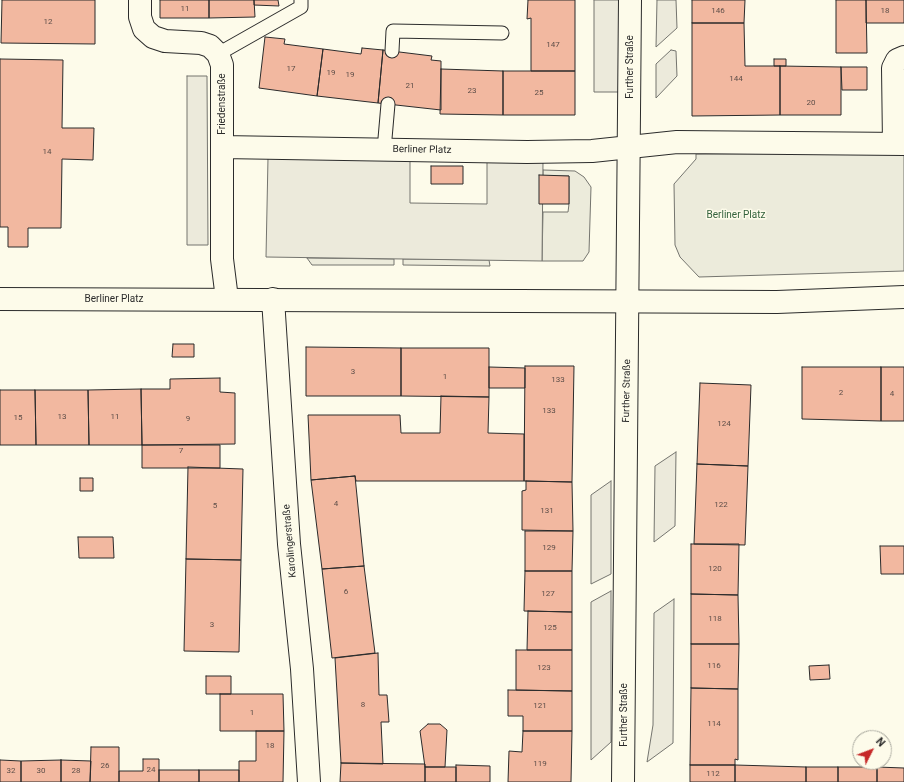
<!DOCTYPE html>
<html>
<head>
<meta charset="utf-8">
<style>
	body { margin:0 }
	#map { position:relative; width:904px; height:782px; overflow:hidden; background:#fdfbea; font-family:Roboto,sans-serif }
	canvas { display:block }
	.north { position:absolute; left:852px; top:730px; width:40px; height:40px; box-sizing:border-box; background:#fdfbea; border:1px solid #a9a89e; border-radius:50%; rotate:48deg; font-size:11px; font-weight:700; line-height:16px; text-align:center; color:#2b2b2b }
	.north::after { content:''; display:block; margin:auto; width:14px; height:18px; background:#c62828; clip-path:polygon(50% 0,100% 100%,50% 72%,0 100%) }
</style>
</head>
<body>
<div id="map">
<canvas width="904" height="782"></canvas>
<div class="north">N</div>
</div>
<script>
const ctx = document.querySelector('canvas').getContext('2d');
ctx.lineJoin = 'round';
function paint(path, color) { ctx.fillStyle = color; ctx.fill(path, 'evenodd'); }
const poly = rows => new Path2D(rows.map(r => 'M' + r).join(''));
function stroke(path, color, width, dash) { ctx.strokeStyle = color; ctx.lineWidth = width; ctx.lineCap = dash ? 'butt' : 'round'; ctx.setLineDash(dash || []); ctx.stroke(path); }
function drawText(font, color, halo, rows, align = 'center') {
  ctx.font = font + ' Roboto,sans-serif'; ctx.lineWidth = 3; ctx.setLineDash([]); ctx.textBaseline = 'middle'; ctx.strokeStyle = halo; ctx.fillStyle = color; for (const [text, x, y, turn = 0] of rows) {
    ctx.save(); ctx.translate(x, y); ctx.rotate((+turn || 0) * Math.PI / 180); ctx.textAlign = isNaN(turn) ? turn : align; if (halo) ctx.strokeText(text, 0, 0); ctx.fillText(text, 0, 0); ctx.restore();
  }
}
const green = poly([
	[904,153,904,271,699,277,680,257,675,245,674,184,696,159,696,154,904,153],
	[543,170,575,171,584,177,591,187,589,252,583,261,542,261,543,212,568,212,569,204,569,176,543,176,543,170],
	[307,258,394,259,394,265,312,265,307,258],
	[403,259,489,260,490,266,403,265,403,259]
]);
const parking = poly([
	[594,0,623,0,623,92,594,92,594,0],
	[657,0,676,0,677,28,656,47,657,0],
	[671,50,676,51,677,76,656,98,656,64,671,50],
	[187,76,207,76,208,245,187,245,187,76],
	[268,158,410,160,410,203,487,204,487,161,543,162,542,261,266,257,268,158],
	[676,452,675,526,654,542,655,466,676,452],
	[611,481,611,574,591,584,591,495,611,481],
	[611,591,611,742,591,760,591,602,611,591],
	[674,599,673,743,647,762,653,725,654,613,674,599]
]);
const building = poly([
	[2,0,95,0,95,44,1,43,2,0],
	[160,0,209,0,209,18,160,18,160,0],
	[209,0,254,0,255,17,209,18,209,0],
	[254,0,278,0,279,6,254,5,254,0],
	[528,0,575,0,575,71,531,71,531,18,527,19,528,0],
	[692,0,745,0,744,23,692,23,692,0],
	[836,0,866,0,867,53,836,53,836,0],
	[866,0,904,0,904,23,866,23,866,0],
	[692,23,744,23,745,66,780,66,780,115,692,116,692,23],
	[265,37,285,39,284,44,323,49,317,96,259,88,265,37],
	[362,48,383,50,378,103,317,96,323,49,361,54,362,48],
	[383,50,432,56,431,60,441,61,441,110,378,103,383,50],
	[0,59,63,60,62,128,94,128,93,160,62,159,61,228,28,228,28,247,8,247,8,227,0,227,0,59],
	[774,59,786,59,786,66,774,66,774,59],
	[780,66,841,67,841,115,780,115,780,66],
	[841,67,867,67,867,90,842,90,841,67],
	[441,69,503,71,503,115,440,114,441,69],
	[503,71,575,71,575,115,503,115,503,71],
	[431,166,463,166,463,184,431,184,431,166],
	[539,175,569,176,569,204,539,204,539,175],
	[173,344,194,344,194,357,172,357,173,344],
	[306,347,401,348,401,396,306,396,306,347],
	[401,348,489,348,489,397,401,396,401,348],
	[525,366,574,366,572,482,524,481,525,366],
	[489,367,525,368,525,388,489,388,489,367],
	[802,367,881,367,881,421,802,419,802,367],
	[881,367,904,367,904,421,881,421,881,367],
	[220,378,220,392,235,393,235,444,142,445,141,389,170,389,170,379,220,378],
	[700,383,751,385,748,466,697,464,700,383],
	[141,389,142,445,89,445,88,390,141,389],
	[0,390,35,390,36,445,0,445,0,390],
	[35,390,88,390,89,445,36,445,35,390],
	[441,396,489,397,488,433,524,434,524,481,356,481,355,476,311,480,308,415,400,415,401,433,440,433,441,396],
	[142,445,220,445,220,468,142,468,142,445],
	[697,464,748,466,745,545,694,544,697,464],
	[188,467,243,469,241,560,186,559,188,467],
	[355,476,364,566,322,569,311,480,355,476],
	[80,478,93,478,93,491,80,491,80,478],
	[526,481,572,482,573,531,522,530,522,491,526,490,526,481],
	[525,531,573,531,572,571,525,571,525,531],
	[78,537,113,537,114,558,79,558,78,537],
	[691,544,739,544,738,595,691,594,691,544],
	[880,546,904,546,904,574,881,574,880,546],
	[186,559,241,560,239,652,184,651,186,559],
	[364,566,375,653,332,658,322,569,364,566],
	[525,571,572,571,572,612,524,611,525,571],
	[691,594,738,595,739,644,691,644,691,594],
	[528,611,572,612,572,650,527,650,528,611],
	[691,644,739,644,738,689,691,688,691,644],
	[516,650,572,650,572,691,516,690,516,650],
	[378,653,379,695,387,695,389,722,381,722,383,764,341,763,335,658,378,653],
	[829,665,830,679,810,680,809,666,829,665],
	[206,676,231,676,231,694,206,694,206,676],
	[691,688,738,689,738,760,735,759,735,765,690,765,691,688],
	[508,690,572,691,572,731,523,731,523,716,508,716,508,690],
	[220,694,283,694,284,731,220,731,220,694],
	[428,724,440,724,447,730,445,767,425,767,420,731,428,724],
	[256,731,284,731,283,782,239,782,239,761,256,761,256,731],
	[523,731,572,731,571,782,508,782,509,751,522,752,523,731],
	[91,747,119,747,119,782,90,782,91,747],
	[143,759,159,759,159,782,119,782,119,771,143,771,143,759],
	[0,760,21,761,21,782,0,782,0,760],
	[61,760,61,782,21,782,21,761,61,760],
	[61,760,91,761,90,782,61,782,61,760],
	[341,763,425,764,425,782,340,782,341,763],
	[456,765,490,766,490,782,456,782,456,765],
	[690,765,735,765,735,782,690,782,690,765],
	[735,765,806,767,806,782,735,782,735,765],
	[425,767,456,767,456,782,425,782,425,767],
	[806,767,838,767,838,782,806,782,806,767],
	[838,767,877,767,877,782,838,782,838,767],
	[877,767,904,768,904,782,877,782,877,767],
	[159,770,199,770,199,782,159,782,159,770],
	[199,770,239,770,239,782,199,782,199,770]
]);
const lane = poly([
	[392,51,393,31,502,33],
	[218,54,301,7,301,0],
	[384,150,388,104]
]);
const street = poly([
	[140,0,140,17,144,29,153,37,165,41,201,43,210,46,218,54,222,65,222,259,227,299],
	[894,144,893,68,897,60,904,57],
	[222,147,527,152,592,151,677,142,904,144],
	[273,299,289,544,302,669,309,782]
]);
const secondary = poly([
	[623,782,630,0]
]);
const primary = poly([
	[0,299,777,302,904,297]
]);
const numberNames = [
	["11",185,9],
	["146",718,11],
	["18",885,11],
	["12",48,22],
	["147",553,45],
	["17",291,69],
	["19",331,73],
	["19",350,75],
	["144",736,79],
	["21",410,86],
	["23",472,91],
	["25",539,93],
	["20",811,103],
	["14",47,152],
	["3",353,372],
	["1",445,377],
	["133",558,380],
	["2",841,393],
	["4",892,394],
	["133",549,411],
	["13",62,417],
	["11",115,417],
	["15",18,418],
	["9",188,419],
	["124",724,424],
	["7",181,451],
	["4",336,504],
	["122",721,505],
	["5",215,506],
	["131",547,511],
	["129",549,548],
	["120",715,569],
	["6",346,592],
	["127",548,594],
	["118",715,619],
	["3",212,625],
	["125",550,628],
	["116",714,666],
	["123",544,668],
	["8",363,705],
	["121",540,706],
	["1",252,713],
	["114",714,724],
	["18",270,746],
	["119",540,764],
	["26",105,766],
	["24",151,770],
	["32",11,771],
	["30",41,771],
	["28",76,771],
	["112",713,774]
];
const streetNames = [
	["Further Straße",630,67,-90],
	["Friedenstraße",222,104,-90],
	["Berliner Platz",422,150,1],
	["Berliner Platz",114,299],
	["Further Straße",627,391,-89],
	["Karolingerstraße",290,541,-95],
	["Further Straße",624,715,-90]
];
const parkNames = [
	["Berliner Platz",736,215]
];
paint(green, '#ecebdb');
stroke(green, '#74746e', 1);
paint(parking, '#eceadb');
stroke(parking, '#74746e', 1);
paint(building, '#f2b8a0');
stroke(building, '#2b2b2b', 1);
stroke(lane, '#2b2b2b', 15);
stroke(street, '#2b2b2b', 24);
stroke(secondary, '#2b2b2b', 24);
stroke(primary, '#2b2b2b', 24);
stroke(lane, '#fdfbea', 13);
stroke(street, '#fdfbea', 22);
stroke(secondary, '#fdfbea', 22);
stroke(primary, '#fdfbea', 22);
drawText('8px', '#5d4e48', null, numberNames);
drawText('10px', '#2b2b2b', '#fdfbea', streetNames);
drawText('10px', '#34623c', '#fdfbea', parkNames);
</script>
</body>
</html>
